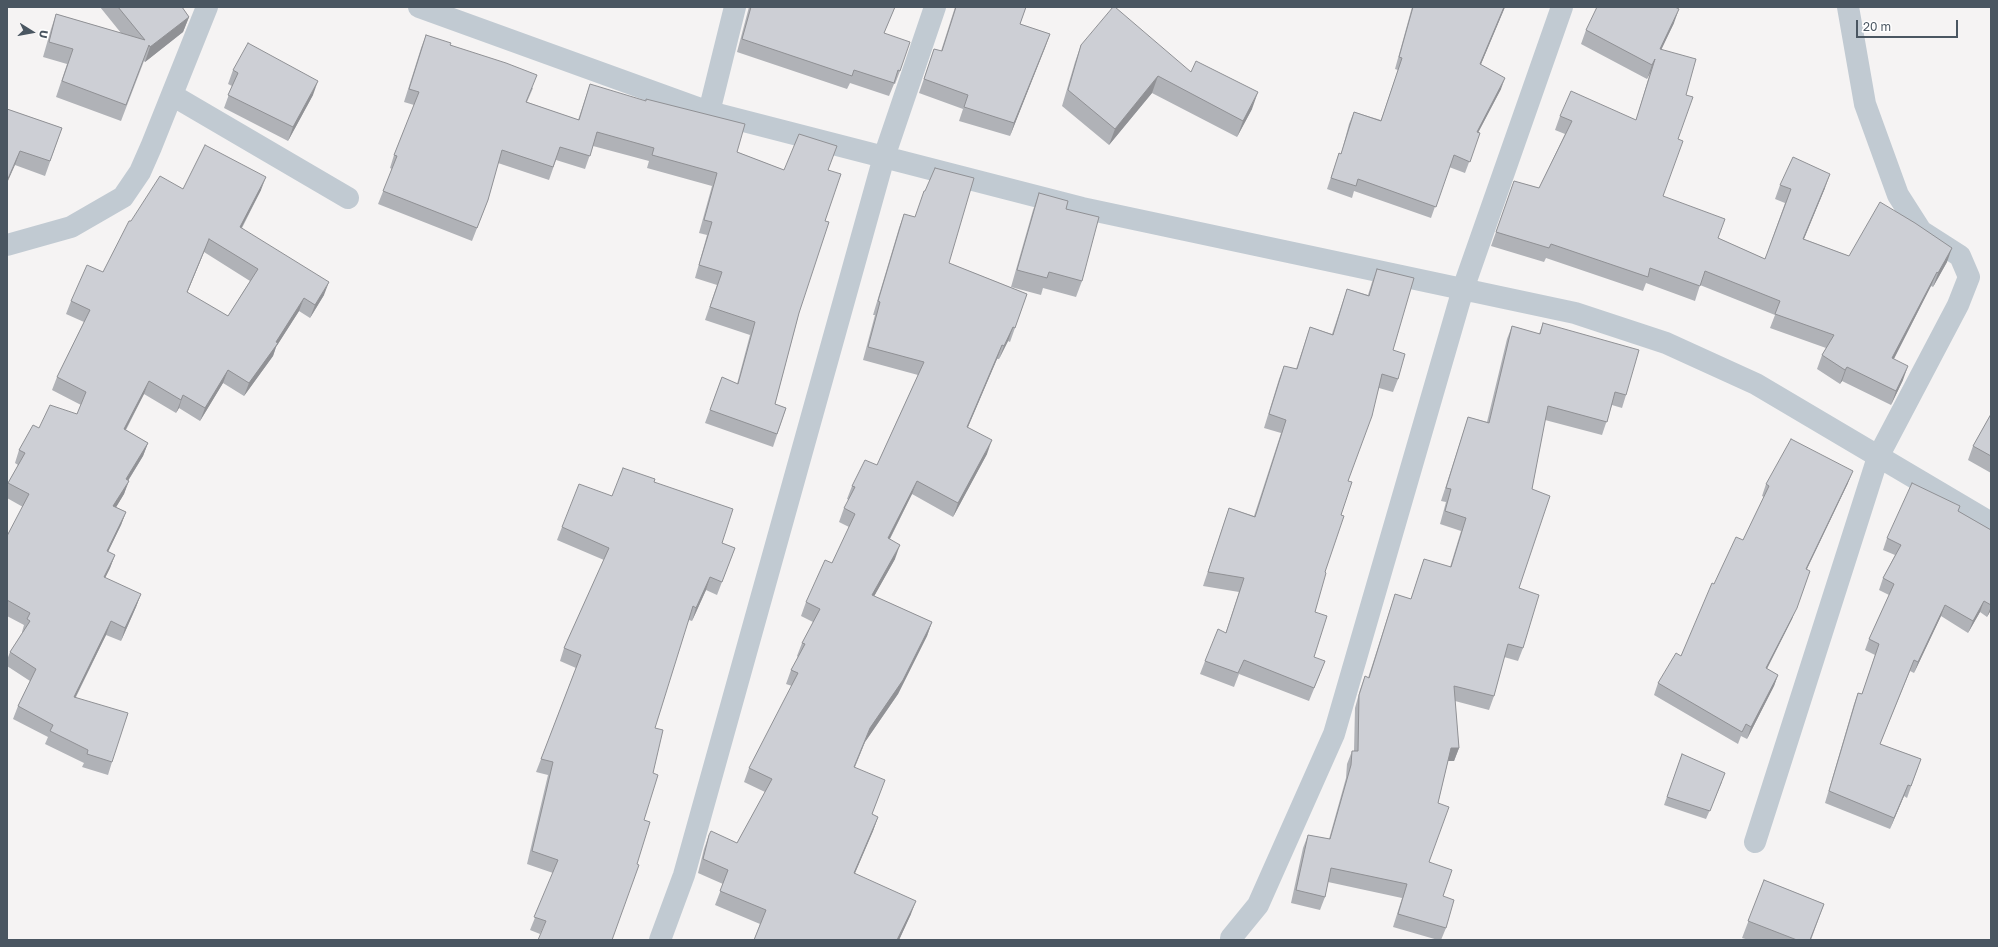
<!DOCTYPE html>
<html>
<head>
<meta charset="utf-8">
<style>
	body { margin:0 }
	#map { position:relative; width:1998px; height:947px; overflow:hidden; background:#f5f3f3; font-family:"Golos Text",sans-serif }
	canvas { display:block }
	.frame { position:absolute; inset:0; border:8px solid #4a5661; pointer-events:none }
	.north { position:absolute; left:12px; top:12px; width:40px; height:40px; -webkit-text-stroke:3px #fff; paint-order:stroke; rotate:101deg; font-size:11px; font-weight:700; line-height:16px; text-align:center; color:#4a5661 }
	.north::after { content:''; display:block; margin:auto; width:14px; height:18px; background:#4a5661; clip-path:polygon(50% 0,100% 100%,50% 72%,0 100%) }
	.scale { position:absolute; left:1856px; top:20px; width:102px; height:18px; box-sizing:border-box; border:2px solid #4a5661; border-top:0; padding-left:5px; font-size:12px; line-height:14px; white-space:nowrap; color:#4a5661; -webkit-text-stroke:3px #fff; paint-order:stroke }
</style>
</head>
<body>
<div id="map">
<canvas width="1998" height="947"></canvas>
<div class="frame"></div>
<div class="north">U</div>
<div class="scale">20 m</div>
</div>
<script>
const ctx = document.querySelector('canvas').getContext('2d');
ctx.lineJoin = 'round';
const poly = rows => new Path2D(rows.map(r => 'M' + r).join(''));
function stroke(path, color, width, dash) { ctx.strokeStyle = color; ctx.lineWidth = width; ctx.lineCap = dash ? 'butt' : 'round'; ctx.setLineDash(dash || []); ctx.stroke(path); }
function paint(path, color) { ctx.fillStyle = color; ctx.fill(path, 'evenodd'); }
const minor = poly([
	[419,7,709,112,1082,208,1575,313,1666,343,1756,384,1991,523],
	[172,95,348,198],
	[709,112,735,7],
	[7,245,71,227,123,197,140,172,151,147,207,7],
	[1755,842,1878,457,1958,305,1969,277,1960,256,1921,231,1898,195,1865,104,1848,7],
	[1231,938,1258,905,1334,734,1463,289,1562,7],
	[660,940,684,875,884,157,935,7]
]);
const wall = poly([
	[100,7,182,7,189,17,183,32,145,62,144,61,121,121,56,97,67,64,43,57,51,29,56,14,121,33],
	[749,7,895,7,884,33,900,71,895,84,894,84,889,96,850,83,847,89,737,52],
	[955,7,1026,7,1020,24,1050,34,1010,136,959,121,963,109,919,93,934,49,941,51],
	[1412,7,1505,7,1481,64,1501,89,1478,133,1480,133,1465,173,1449,167,1431,218,1354,191,1352,198,1327,189,1339,153,1341,154,1349,124,1354,112,1381,120,1398,70,1395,69],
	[1674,23,1661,49,1686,95,1678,139,1663,196,1718,238,1765,259,1785,203,1775,199,1780,185,1825,188,1804,239,1849,256,1947,262,1933,287,1931,286,1894,359,1903,380,1891,405,1842,381,1840,384,1817,369,1822,355,1826,348,1770,328,1775,315,1700,285,1695,301,1646,283,1643,291,1546,258,1544,262,1491,246,1514,181,1539,188,1565,134,1555,130,1560,116,1636,120,1650,73,1647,79,1581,44,1586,30],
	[426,35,450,45,533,88,527,102,578,120,590,84,737,152,784,170,828,170,825,221,799,313,775,404,786,408,773,447,705,423,722,377,737,384,750,335,705,320,717,285,695,278,707,235,699,233,712,186,647,168,649,161,593,146,585,169,556,160,549,180,498,163,488,200,472,241,378,204,392,169,390,168,394,155,414,105,404,102,421,48],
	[1081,45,1191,72,1252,109,1237,137,1152,93,1109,145,1062,106,1075,62],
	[233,70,313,95,288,141,224,108,232,86,228,84],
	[7,109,62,128,45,176,15,165],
	[183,189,261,190,242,228,324,295,310,318,299,311,276,347,273,356,244,396,223,383,200,421,179,408,176,413,144,394,126,430,148,443,143,456,128,481,124,494,116,507,126,512,121,525,108,552,115,555,110,568,105,578,141,594,136,607,121,641,106,635,76,697,112,762,108,775,82,767,84,763,45,744,48,737,13,719,18,706,30,681,7,666,7,660,10,652,23,632,22,632,24,625,7,616,7,536,23,507,7,498,7,485,18,465,15,463,19,450,39,428,77,414,81,405,52,390,57,377,84,322,66,314,71,301,103,272,131,221],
	[204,252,250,281,228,316,187,293],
	[1039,193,1066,209,1082,281,1076,297,1043,288,1041,295,1011,287,1033,210],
	[904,214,949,263,1027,294,1010,342,1008,341,999,359,997,359,968,427,987,454,953,517,912,494,890,539,895,559,874,596,932,622,927,636,898,694,865,742,855,767,880,793,872,814,878,817,873,831,855,873,911,914,899,940,754,940,760,924,715,905,723,884,698,873,704,849,709,835,737,843,765,792,744,782,749,768,792,686,786,684,791,670,798,657,797,656,802,643,813,622,801,616,806,602,832,563,849,527,839,522,844,508,849,500,847,499,852,486,877,465,918,375,863,360,875,315,873,315,899,228],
	[1377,269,1393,350,1398,379,1393,392,1379,388,1348,481,1341,515,1325,572,1315,612,1314,657,1320,674,1309,701,1239,674,1234,687,1200,674,1205,661,1226,632,1239,592,1203,586,1229,508,1254,516,1281,433,1264,428,1279,379,1284,366,1296,369,1310,327,1332,334,1347,289,1368,295,1372,282],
	[1543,323,1626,395,1622,408,1612,405,1602,435,1545,420,1532,489,1519,588,1523,648,1518,661,1504,657,1494,696,1489,710,1455,701,1459,748,1454,761,1448,761,1438,803,1429,862,1443,896,1446,928,1441,940,1438,940,1393,927,1402,898,1328,882,1325,897,1320,910,1291,903,1303,848,1308,835,1329,839,1346,778,1347,764,1352,751,1354,751,1355,708,1360,690,1365,676,1368,678,1395,594,1411,599,1424,559,1450,567,1461,531,1440,524,1446,502,1441,501,1464,430,1468,417,1487,422,1507,339,1512,326,1539,334],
	[1991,414,1991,473,1968,460,1973,446],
	[654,482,722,543,735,548,717,595,706,590,692,621,689,620,540,934,530,930,553,873,527,864,548,775,536,772,576,668,560,661,564,648,604,560,557,540,562,527,612,496],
	[1848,483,1807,569,1792,619,1767,669,1778,675,1774,686,1747,739,1741,736,1738,744,1654,695,1658,683,1681,656,1714,584,1743,540,1764,497,1762,496,1766,484],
	[1958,511,1991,530,1991,610,1987,617,1980,612,1968,633,1941,616,1914,673,1910,671,1880,744,1921,759,1907,798,1904,796,1890,829,1825,803,1854,704,1858,693,1862,694,1875,655,1865,650,1869,639,1889,595,1879,590,1883,578,1895,555,1883,550,1887,538],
	[1682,754,1722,782,1706,819,1664,805],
	[1764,880,1824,904,1811,940,1749,940,1742,938]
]);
const shadedWall = poly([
	[1504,7,1505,7,1476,76,1480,64],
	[1679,9,1674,23,1655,63,1660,49],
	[189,17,183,32,145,62,150,47],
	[1050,34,1045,48,1010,136,1014,123],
	[1655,59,1650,73,1647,79,1652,65],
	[1158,76,1152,93,1109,145,1115,129],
	[1505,78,1501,89,1472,144,1477,132],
	[318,81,313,95,288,141,293,127],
	[1258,92,1252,109,1237,137,1243,121],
	[20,151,15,165,7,183,7,181],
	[1830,174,1825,188,1798,253,1803,239],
	[266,177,261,190,235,240,240,227],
	[209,239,204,252,182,305,187,292],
	[1952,248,1947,262,1933,287,1938,273],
	[1937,272,1931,286,1887,372,1892,358],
	[329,282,324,295,310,318,315,305],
	[304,298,299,311,276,347,273,356,244,396,249,383],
	[1013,327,1008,341,999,359,1004,346],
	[1002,345,997,359,962,441,967,427],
	[1908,366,1903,380,1891,405,1896,391],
	[1847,367,1842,381,1840,384,1845,370],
	[228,370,223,383,200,421,205,408],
	[149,381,144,394,119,442,124,429],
	[183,395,179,408,176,413,181,400],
	[992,440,987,454,953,517,958,503],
	[148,443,143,456,121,492,126,479],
	[1853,471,1848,483,1801,581,1806,569],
	[129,481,124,494,109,519,113,506],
	[917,481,912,494,883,552,888,538],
	[126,512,121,525,102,564,107,551],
	[900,545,895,559,867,609,872,595],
	[115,555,110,568,99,590,104,577],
	[1810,571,1792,619,1761,680,1766,668],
	[710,577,706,590,692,621,696,608],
	[141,594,136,607,121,641,125,628],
	[1984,601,1980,612,1968,633,1973,621],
	[1945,605,1941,616,1914,673,1918,662],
	[1991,606,1991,610,1987,617],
	[111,621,106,635,69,710,74,697],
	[932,622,927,636,898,694,865,742,849,781,870,728],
	[1778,675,1774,686,1747,739,1751,727],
	[1451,748,1459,748,1454,761,1446,761],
	[1908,785,1904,796,1890,829,1894,818],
	[878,817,873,831,849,887,854,873],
	[916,901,911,914,899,940,897,940]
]);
const building = poly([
	[118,7,182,7,189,17,150,47,149,45,126,105,62,81,73,49,49,42,56,14,145,40,118,7],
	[751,7,895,7,884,33,910,42,900,71,898,70,894,83,854,70,852,76,742,39,751,7],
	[956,7,1026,7,1020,24,1050,34,1014,123,964,107,968,95,924,79,934,49,942,51,956,7],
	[1113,7,1115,7,1191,72,1196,61,1258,92,1243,121,1158,76,1115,129,1068,90,1081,45,1113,7],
	[1413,7,1504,7,1480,64,1505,78,1477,132,1480,133,1470,162,1454,155,1436,207,1358,179,1356,186,1331,178,1339,153,1341,154,1354,112,1381,121,1402,58,1399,57,1413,7],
	[1597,7,1675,7,1679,9,1660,49,1696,59,1686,95,1693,97,1678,139,1683,141,1663,196,1725,219,1718,238,1765,259,1791,189,1780,185,1793,157,1830,174,1803,239,1849,256,1880,202,1915,223,1952,248,1938,273,1937,272,1892,358,1908,366,1896,391,1847,367,1845,370,1822,355,1834,335,1775,314,1780,301,1705,271,1700,286,1650,268,1648,277,1551,244,1549,248,1496,232,1514,181,1539,188,1572,121,1560,116,1571,91,1636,120,1655,59,1652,65,1586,30,1597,7],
	[426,35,451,43,450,45,506,63,537,75,526,102,579,120,590,84,646,101,646,99,745,124,737,152,784,170,799,134,837,146,828,170,841,174,825,221,829,222,799,313,775,404,786,408,777,434,710,410,722,377,738,384,755,322,710,307,722,272,699,265,712,222,704,220,717,173,652,155,654,148,597,132,590,156,560,147,553,167,502,150,488,200,477,228,383,191,397,156,394,155,419,92,409,89,426,35],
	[248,43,318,81,293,127,228,95,238,73,233,70,248,43],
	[7,109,62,128,50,161,20,151,7,181,7,109],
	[205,145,266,177,240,227,329,282,315,305,304,298,276,342,278,343,249,383,228,370,205,408,183,395,181,400,149,381,124,429,148,443,126,479,129,481,113,506,126,512,107,551,115,555,104,577,141,594,125,628,111,621,74,697,128,713,112,762,87,754,88,750,50,731,53,725,18,706,36,669,10,652,30,621,27,619,30,613,7,600,7,536,29,494,8,483,25,453,19,450,33,425,39,428,50,405,77,414,86,392,57,377,90,310,71,301,87,265,103,272,129,221,131,221,160,176,183,189,205,145],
	[209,239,258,269,228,316,187,292,209,239],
	[935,168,974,178,949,263,1027,294,1015,328,1013,327,1004,346,1002,345,967,427,992,440,958,503,917,481,888,538,900,545,872,595,932,622,903,680,870,728,854,767,885,780,872,814,878,817,854,873,916,901,897,940,754,940,766,910,720,891,728,870,703,859,709,835,711,831,737,843,772,779,749,768,798,673,791,670,805,644,802,643,820,609,806,602,825,560,832,563,855,514,844,508,855,487,852,486,865,460,877,465,924,362,868,347,880,302,878,301,904,214,915,217,924,191,925,191,935,168],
	[1039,193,1068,201,1066,209,1099,217,1082,281,1049,272,1047,278,1017,270,1039,193],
	[1377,269,1414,278,1393,350,1405,354,1398,379,1382,374,1372,416,1348,481,1352,482,1341,515,1344,516,1325,572,1326,573,1315,612,1327,616,1314,657,1325,661,1314,688,1244,660,1238,673,1205,661,1218,629,1226,633,1244,578,1208,572,1229,508,1255,517,1286,420,1269,414,1284,366,1297,369,1310,327,1333,335,1347,289,1369,296,1377,269],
	[1543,323,1639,350,1626,395,1615,392,1607,422,1548,406,1532,489,1550,496,1519,588,1539,595,1523,648,1508,644,1494,696,1454,686,1459,748,1451,748,1438,803,1449,807,1429,862,1452,870,1443,896,1454,900,1446,928,1398,914,1407,884,1331,868,1325,897,1296,890,1308,835,1330,839,1351,765,1352,751,1358,751,1359,695,1365,676,1369,678,1395,594,1411,599,1424,559,1451,567,1466,518,1445,511,1451,489,1446,488,1468,417,1489,423,1512,326,1540,334,1543,323],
	[1991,414,1991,456,1973,446,1991,414],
	[1791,439,1853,471,1806,569,1810,571,1797,608,1766,668,1778,675,1751,727,1746,724,1742,732,1658,683,1676,653,1681,656,1712,583,1714,584,1736,537,1743,540,1769,486,1766,484,1791,439],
	[623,468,655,479,654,482,733,509,722,543,735,548,722,582,710,577,696,608,693,606,655,728,663,730,653,773,658,775,644,820,650,822,637,864,639,865,612,940,538,940,546,921,534,917,558,860,532,851,553,762,541,759,581,655,564,648,609,548,562,527,579,484,612,496,623,468],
	[1912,483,1960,506,1958,511,1991,530,1991,605,1984,601,1973,621,1945,605,1918,662,1914,660,1880,744,1921,759,1911,786,1908,785,1894,818,1829,791,1858,693,1862,694,1879,644,1869,639,1894,584,1883,578,1901,545,1887,538,1912,483],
	[1682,754,1725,773,1710,811,1667,797,1682,754],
	[1764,880,1824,904,1810,940,1797,940,1748,921,1764,880]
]);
stroke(minor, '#c1cad2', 22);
paint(wall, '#b0b2b7');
paint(shadedWall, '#909195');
paint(building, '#cdcfd5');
stroke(building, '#909195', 1);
</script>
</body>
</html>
